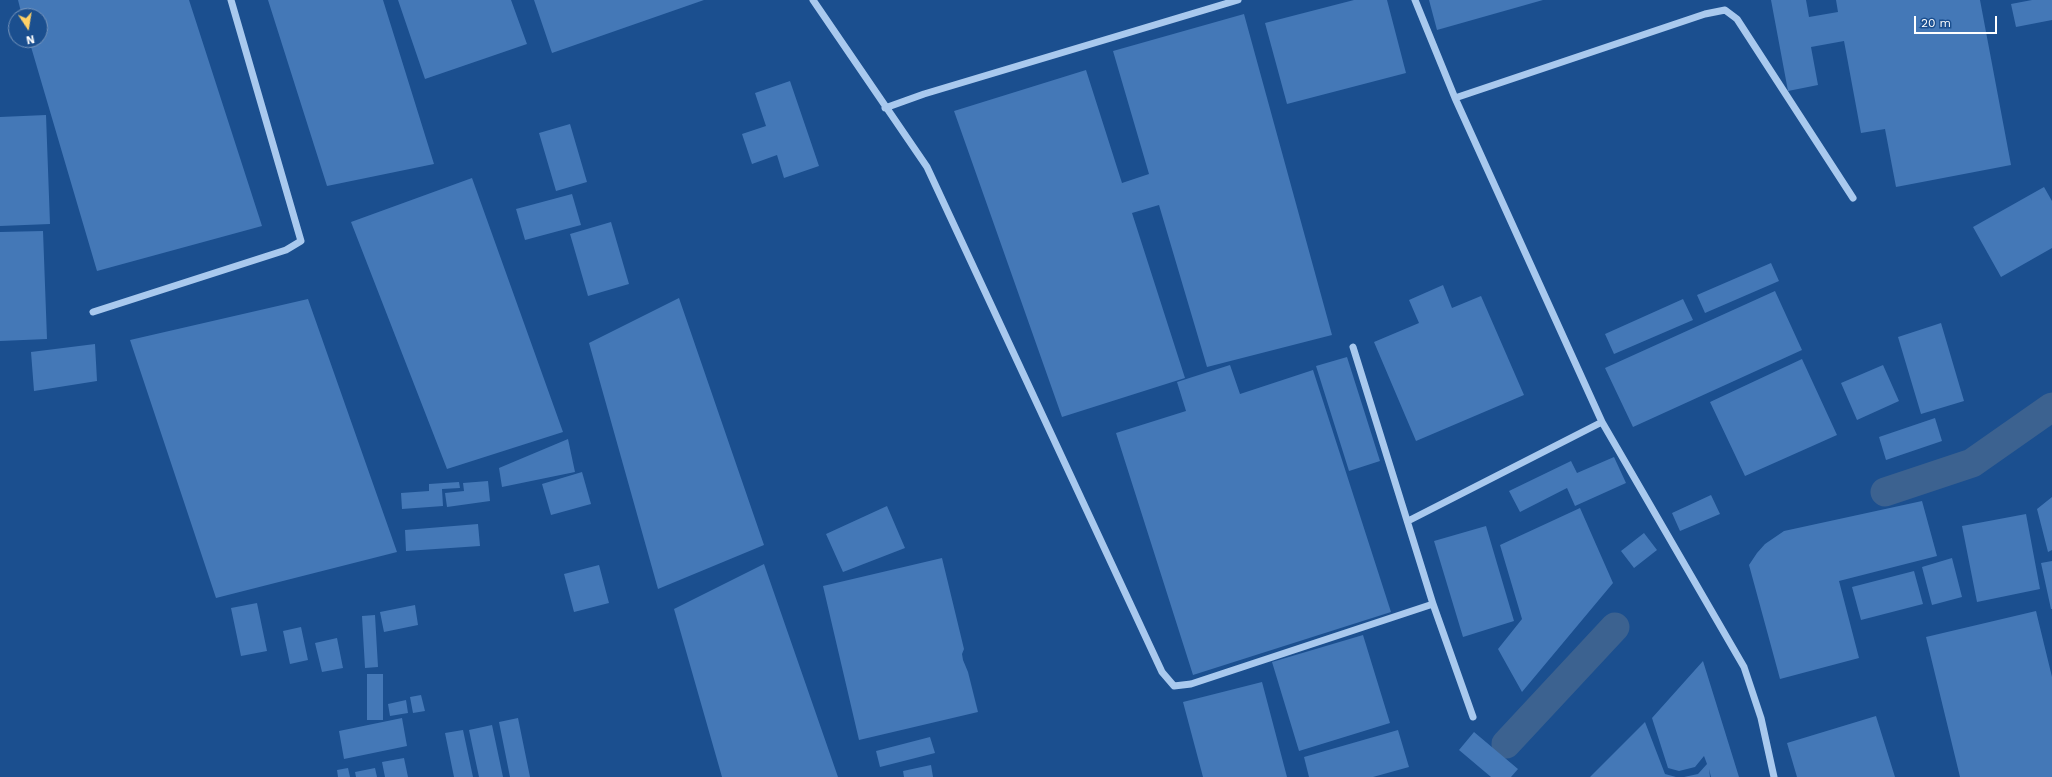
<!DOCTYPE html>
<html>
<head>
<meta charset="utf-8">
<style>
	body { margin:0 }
	#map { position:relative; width:2052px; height:777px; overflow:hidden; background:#1b4f8f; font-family:"Work Sans",sans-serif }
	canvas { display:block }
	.north { position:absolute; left:8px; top:8px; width:40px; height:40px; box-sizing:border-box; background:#1b4f8f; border:1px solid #7695bc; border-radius:50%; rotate:168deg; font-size:11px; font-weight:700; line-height:16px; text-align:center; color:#fff }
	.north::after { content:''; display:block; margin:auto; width:14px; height:18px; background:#ffd166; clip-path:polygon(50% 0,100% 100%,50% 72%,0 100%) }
	.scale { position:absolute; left:1914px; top:16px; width:83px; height:18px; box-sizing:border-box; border:2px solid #fff; border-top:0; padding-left:5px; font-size:12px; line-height:14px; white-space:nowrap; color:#fff; -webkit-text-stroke:3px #1b4f8f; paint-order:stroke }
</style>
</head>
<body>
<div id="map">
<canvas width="2052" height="777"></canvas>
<div class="north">N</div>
<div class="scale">20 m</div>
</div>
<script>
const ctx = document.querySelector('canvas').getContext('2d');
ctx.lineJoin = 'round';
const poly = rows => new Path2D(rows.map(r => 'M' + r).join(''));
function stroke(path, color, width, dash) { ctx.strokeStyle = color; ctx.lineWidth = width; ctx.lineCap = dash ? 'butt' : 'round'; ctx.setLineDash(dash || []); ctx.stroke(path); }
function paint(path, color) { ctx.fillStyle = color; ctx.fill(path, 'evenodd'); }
const canal = poly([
	[1885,492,1972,463,2052,407],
	[1506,744,1615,627]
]);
const building = poly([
	[18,0,189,0,262,226,97,271,29,40,40,40,40,16,22,16],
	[268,0,383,0,434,164,327,186],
	[398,0,511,0,527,44,425,79],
	[534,0,704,0,552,53],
	[1354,0,1387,0,1406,73,1287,104,1265,23],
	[1429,0,1543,0,1437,30],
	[1771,0,1806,0,1809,17,1838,12,1836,0,1980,0,2011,165,1896,187,1885,129,1861,133,1844,41,1811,47,1818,85,1788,91],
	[2032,0,2052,0,2052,20,2016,27,2011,4],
	[1244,14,1332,335,1207,367,1159,205,1132,213,1185,378,1062,417,954,111,1086,70,1122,183,1149,174,1113,51],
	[790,81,819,166,784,178,777,155,752,164,742,134,766,126,755,93],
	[46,115,50,224,0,226,0,117],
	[570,124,587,182,556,191,539,133],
	[472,178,563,432,447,469,351,222],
	[2044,187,2052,201,2052,248,2001,277,1973,227],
	[572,194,581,225,525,240,516,209],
	[611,222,629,284,588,296,570,234],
	[43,231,47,339,0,341,0,232],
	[1771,263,1779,281,1705,313,1697,295],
	[1443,285,1452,308,1481,296,1524,395,1416,441,1374,342,1419,323,1409,300],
	[1775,291,1802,350,1633,427,1605,368],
	[679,298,764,545,658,589,589,343],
	[308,299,397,552,216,598,130,340],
	[1683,299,1693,320,1614,354,1605,334],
	[1941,323,1964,401,1921,414,1898,337],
	[95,344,97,381,34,391,31,352],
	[1347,357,1380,461,1349,471,1316,366],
	[1802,359,1837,435,1745,476,1710,402],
	[1230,365,1240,394,1313,370,1391,612,1193,675,1116,433,1186,411,1177,382],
	[1883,365,1899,401,1857,420,1841,383],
	[1935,418,1942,441,1886,460,1879,437],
	[568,439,575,472,502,487,499,468],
	[1614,457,1626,483,1575,506,1567,488,1520,512,1509,491,1571,461,1577,473],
	[582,472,591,504,551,515,542,484],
	[488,481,490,501,447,507,445,493,464,491,463,483],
	[459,482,460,488,442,489,443,506,402,509,401,493,429,491,429,484],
	[1711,495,1720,514,1680,531,1672,513],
	[2052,497,2052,550,2048,552,2037,509],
	[1922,501,1937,556,1839,581,1859,658,1780,679,1749,565,1757,553,1765,544,1784,531],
	[887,506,905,548,843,572,826,534],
	[1580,508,1613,583,1522,692,1498,649,1522,619,1500,545],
	[2026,514,2040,589,1977,602,1962,526],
	[478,524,480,546,406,551,405,530],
	[1486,526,1514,621,1463,637,1434,541],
	[1644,533,1657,550,1634,568,1621,551],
	[942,558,964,649,962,654,963,660,968,672,978,712,859,740,823,586],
	[1952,558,1962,597,1932,605,1922,567],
	[2052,561,2052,609,2051,609,2041,563],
	[764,564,838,777,722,777,674,609],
	[599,565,609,603,574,612,564,574],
	[1914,571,1923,604,1861,620,1852,587],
	[257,603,267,651,241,656,231,608],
	[415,605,418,625,384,632,380,612],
	[2036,611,2052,677,2052,777,1960,777,1926,637],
	[375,615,378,667,365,668,362,616],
	[301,627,308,660,290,664,283,631],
	[1363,635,1390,723,1299,751,1272,662],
	[337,638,343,668,322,672,315,643],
	[1703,661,1739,777,1711,777,1709,769,1710,777,1684,777,1698,774,1707,764,1704,756,1695,767,1679,771,1668,768,1652,718],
	[367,674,383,674,383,720,367,720],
	[1262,682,1287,777,1203,777,1183,702],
	[421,695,425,711,413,713,410,697],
	[406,700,408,713,390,716,388,704],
	[1876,716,1895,777,1797,777,1787,743],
	[402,718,407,746,344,759,339,731],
	[518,718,530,777,510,777,499,722],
	[1645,722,1665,774,1676,777,1590,777],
	[492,725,503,777,479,777,469,730],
	[463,730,473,777,454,777,445,733],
	[1398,730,1409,767,1373,777,1309,777,1304,757],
	[1474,732,1518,769,1511,777,1491,777,1459,750],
	[930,737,935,753,880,767,876,751],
	[404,758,408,777,385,777,382,762],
	[931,765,933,777,904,777,903,771],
	[348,768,350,777,338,777,337,770],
	[375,768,377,777,356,777,355,772]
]);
const minor = poly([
	[813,0,927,167,1162,672,1174,686,1191,684,1433,604,1353,347],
	[1455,98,1705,14,1725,10,1737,19,1853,198],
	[885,108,924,94,1238,0],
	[93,312,286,250,301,241,231,0],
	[1602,422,1744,667,1761,718,1774,777],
	[1408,521,1602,422,1455,98,1415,0],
	[1433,604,1473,717]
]);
stroke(canal, '#3c6290', 29);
paint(building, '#4478b7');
stroke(minor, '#a9c9ee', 7);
</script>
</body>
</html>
